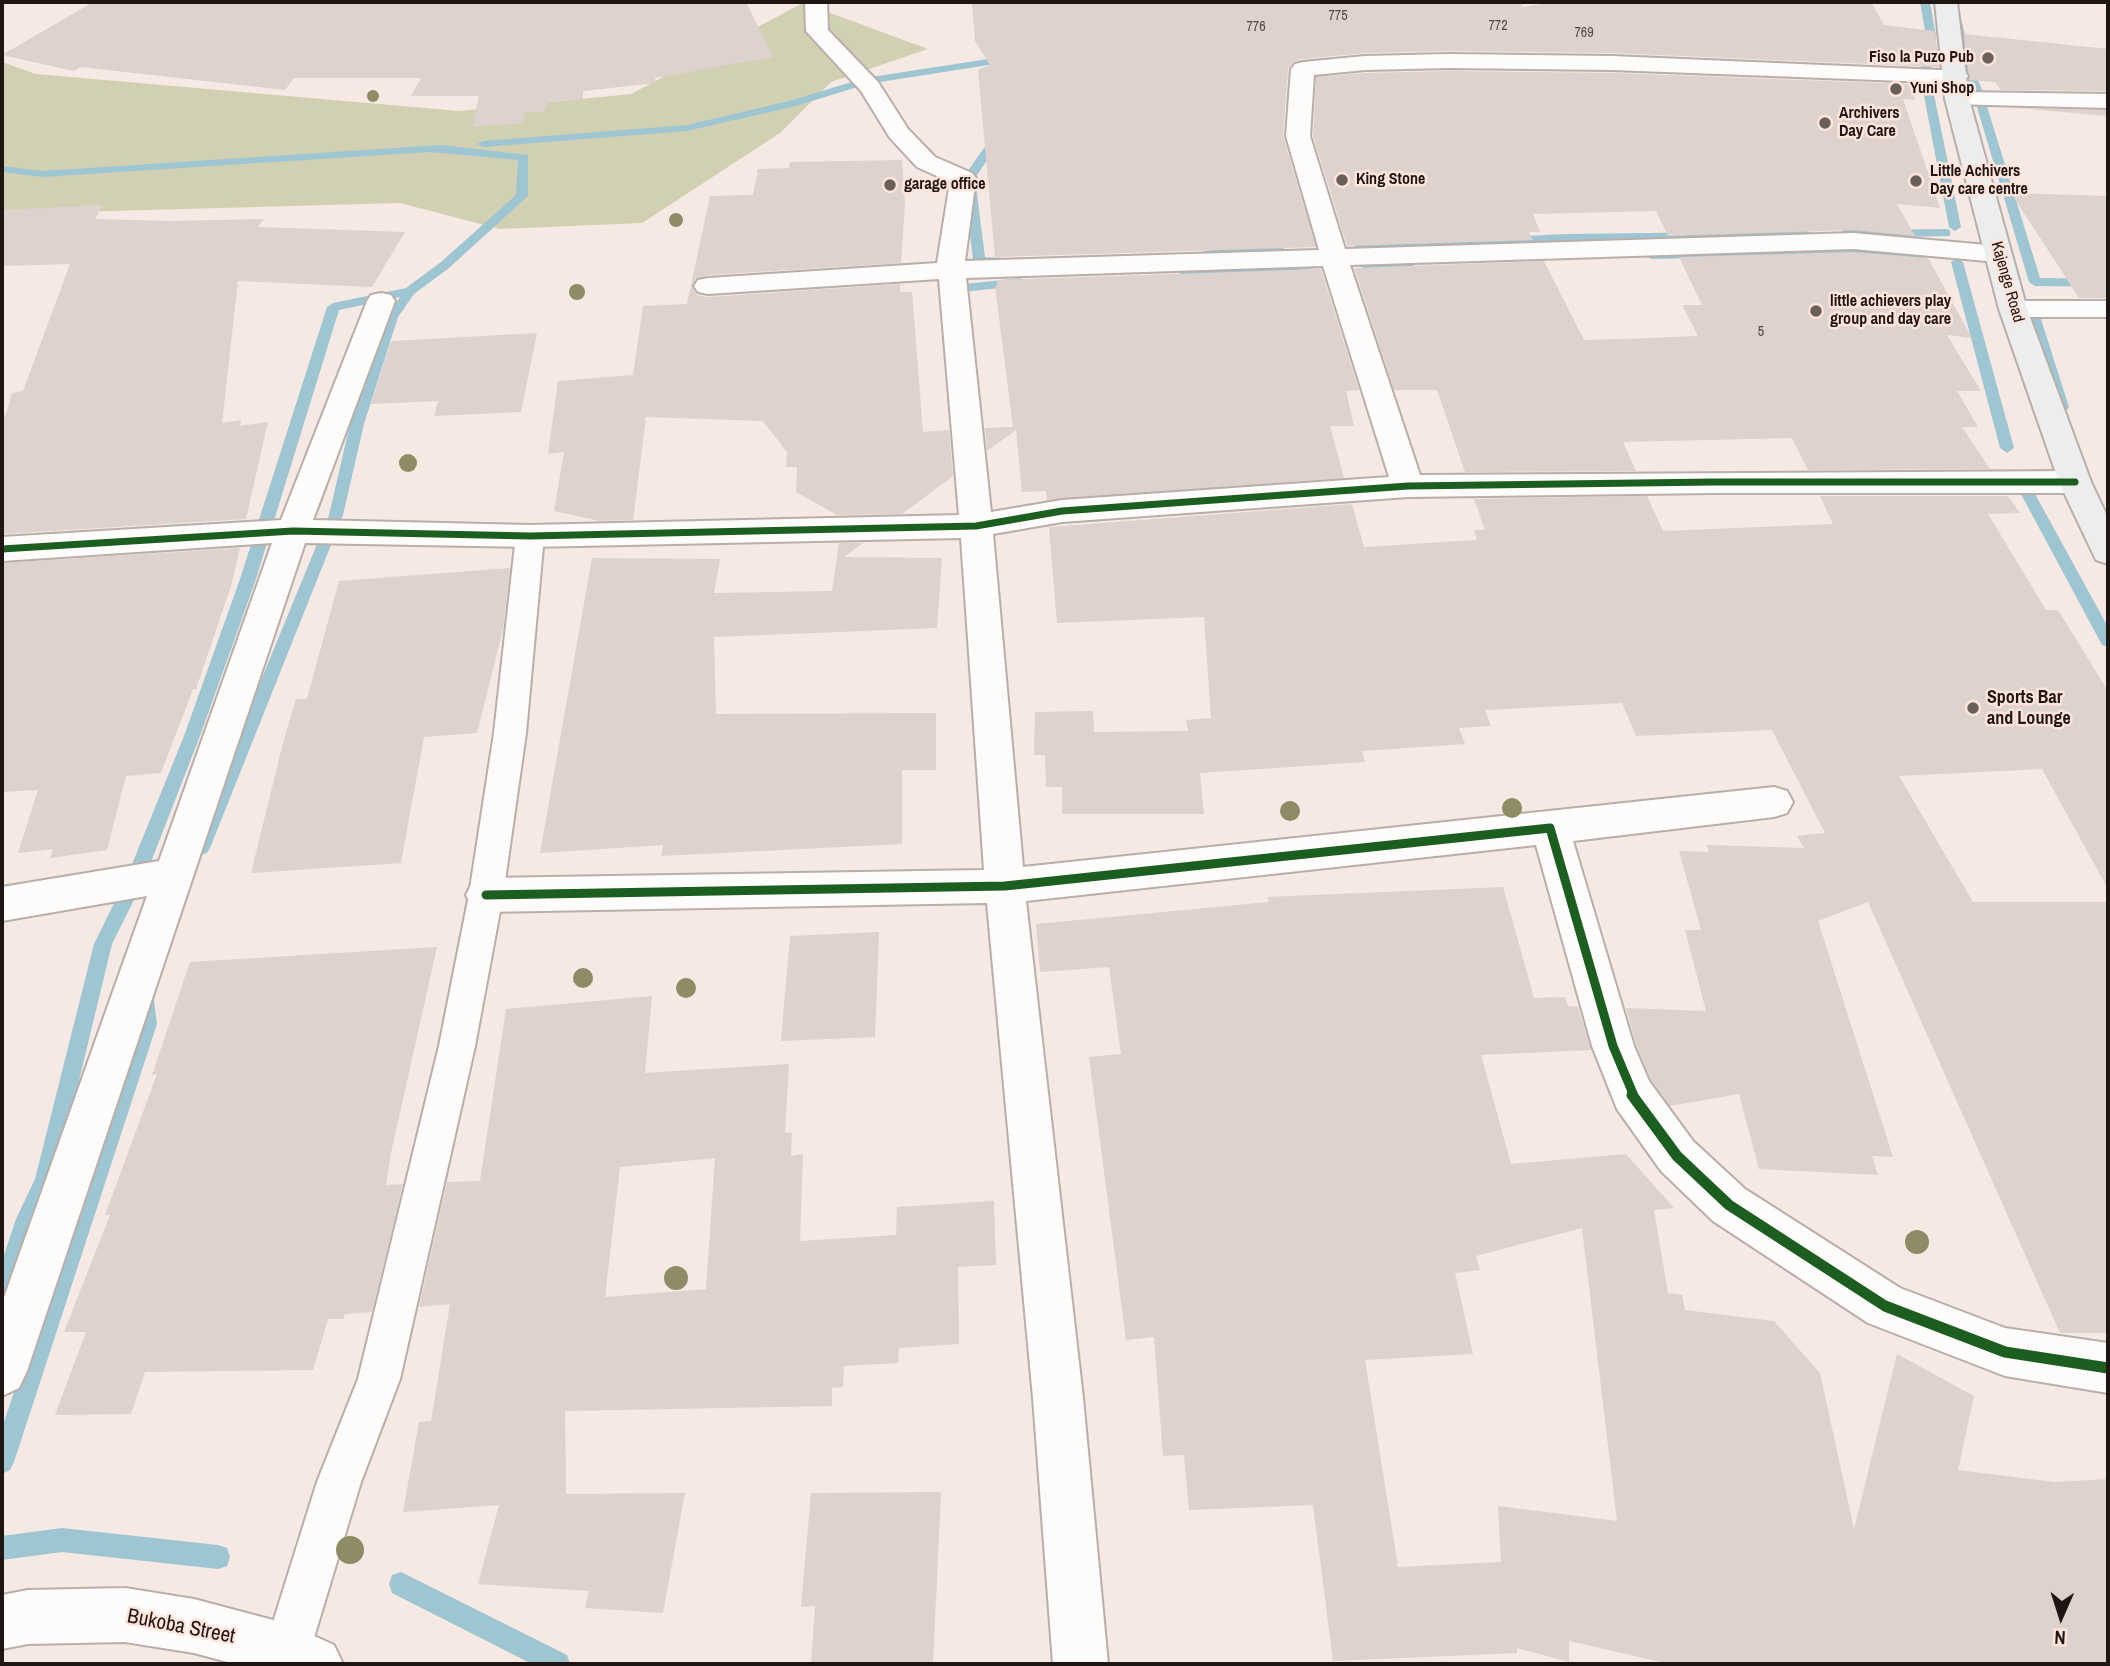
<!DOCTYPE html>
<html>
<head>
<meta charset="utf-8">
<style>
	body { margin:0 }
	#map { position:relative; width:2110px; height:1666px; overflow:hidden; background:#f6e8e2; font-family:"Archivo Narrow",sans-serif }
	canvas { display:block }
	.frame { position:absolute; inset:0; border:4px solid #1f1613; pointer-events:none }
	.north { position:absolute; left:2026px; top:1582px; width:70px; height:70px; -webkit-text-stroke:5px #fee4da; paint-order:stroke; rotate:183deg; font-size:19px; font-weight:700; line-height:28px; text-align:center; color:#1f1613 }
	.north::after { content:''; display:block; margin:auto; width:24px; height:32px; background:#1f1613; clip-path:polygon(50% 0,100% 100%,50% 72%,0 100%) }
</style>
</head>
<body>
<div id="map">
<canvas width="2110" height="1666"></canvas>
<div class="frame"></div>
<div class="north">N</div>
</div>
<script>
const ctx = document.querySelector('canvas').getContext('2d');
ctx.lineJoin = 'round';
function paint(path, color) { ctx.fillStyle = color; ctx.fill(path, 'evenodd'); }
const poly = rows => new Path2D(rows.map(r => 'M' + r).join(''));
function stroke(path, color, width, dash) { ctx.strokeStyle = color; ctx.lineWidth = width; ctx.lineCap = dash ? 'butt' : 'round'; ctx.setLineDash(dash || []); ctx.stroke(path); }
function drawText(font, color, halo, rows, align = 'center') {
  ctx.font = font + ' "Archivo Narrow",sans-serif'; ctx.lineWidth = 5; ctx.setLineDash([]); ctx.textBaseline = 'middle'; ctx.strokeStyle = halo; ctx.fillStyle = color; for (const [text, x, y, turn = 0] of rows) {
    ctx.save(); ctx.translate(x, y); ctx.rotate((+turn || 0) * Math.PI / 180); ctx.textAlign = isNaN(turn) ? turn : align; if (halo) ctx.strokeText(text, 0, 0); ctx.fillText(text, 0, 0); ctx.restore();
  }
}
const green = poly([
	[803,3,928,49,831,82,780,133,642,223,500,229,400,203,2,214,2,62,36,74,459,111,631,94]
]);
const stream = poly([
	[1920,2,1930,2,1936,36,1930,75,1961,227,1955,231,1949,227,1920,75,1926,36,1920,2],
	[1947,2,1957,2,1965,35,1966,55,1981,87,2040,278,2108,279,2108,287,2035,286,2029,282,1971,87,1956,55,1955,35,1947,2],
	[1008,50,1012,51,1012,55,995,64,867,84,796,106,687,131,483,147,477,144,483,141,687,125,789,101,865,78,988,59,1008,50],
	[999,131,1005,134,975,178,985,257,1004,258,1010,262,1004,266,984,266,973,259,963,178,995,132,999,131],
	[441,145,528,155,528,196,449,268,414,294,398,317,364,424,343,515,210,848,207,853,201,855,195,853,192,848,329,515,350,424,386,317,400,297,339,310,255,582,200,736,144,880,112,944,55,1180,37,1221,10,1300,2,1303,2,1261,16,1219,35,1179,94,944,126,879,184,736,239,582,327,307,333,303,406,288,441,262,516,195,518,160,430,152,42,177,2,172,2,166,42,171,441,145],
	[1946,229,1950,230,1950,236,1844,238,1838,234,1844,230,1946,229],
	[1806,231,1810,232,1810,238,1567,242,1358,252,1352,248,1358,244,1567,234,1806,231],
	[1280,242,1284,243,1284,249,1204,259,1198,255,1204,251,1280,242],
	[1853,248,1924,250,1930,254,1924,258,1853,256,1651,259,1645,255,1651,251,1853,248],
	[1957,258,1963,262,2014,448,2007,453,2000,448,1951,262,1957,258],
	[1410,259,1414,260,1414,266,1365,269,1359,265,1365,261,1410,259],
	[1308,262,1314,266,1312,269,1185,278,1179,274,1185,270,1308,262],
	[1021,278,1027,282,1025,285,955,293,949,289,955,285,1021,278],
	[2033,309,2039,313,2069,407,2067,410,2057,410,2055,407,2027,313,2033,309],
	[2022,478,2029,483,2108,627,2108,647,2102,645,2015,483,2022,478],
	[146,983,153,986,155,992,154,1001,157,1024,14,1462,10,1470,2,1474,2,1428,137,1024,134,1001,139,986,146,983],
	[62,1528,218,1545,227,1548,230,1557,227,1566,218,1569,62,1552,2,1560,2,1536,62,1528],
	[401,1572,567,1655,570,1664,532,1664,392,1593,389,1584,392,1575,401,1572]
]);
const building = poly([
	[93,2,746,2,773,57,655,78,656,83,583,91,583,99,548,102,544,112,525,112,523,123,472,127,479,96,411,96,421,78,294,78,285,90,81,67,74,71,2,55],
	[972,2,1519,2,1523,7,1554,2,1871,2,1884,25,1935,31,1939,67,1612,53,1449,51,1365,53,1302,59,1293,62,1288,69,1283,136,1316,247,995,257,978,70,990,65,975,41],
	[1964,34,2108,49,2108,91,2001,90,1995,82,1969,80],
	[1449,71,1612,73,1909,84,1915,100,1903,99,1940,208,1897,204,1915,236,1853,230,1668,236,1656,211,1533,214,1540,232,1529,232,1533,240,1347,246,1313,136,1316,77,1365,73],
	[2017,108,2108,110,2108,116],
	[902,160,905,204,901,263,708,275,696,279,692,287,697,295,708,297,900,284,900,292,912,292,923,432,949,430,953,476,902,514,837,515,796,492,797,467,786,467,787,452,763,421,646,417,633,520,600,521,554,511,564,452,548,454,558,381,633,375,643,306,687,304,710,196,753,195,758,169,789,168,790,162],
	[2011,193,2108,196,2108,298,2079,298],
	[103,205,95,219,170,221,264,219,258,227,405,232,372,287,238,281,222,423,241,420,240,426,268,422,246,519,2,534,2,416,6,415,12,393,23,391,70,264,2,266,2,210],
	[1853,252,1928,258,1972,338,1947,335,1981,391,1957,391,1978,427,1962,427,1990,469,1808,470,1792,438,1623,442,1636,471,1465,472,1437,390,1394,390,1354,268,1544,261,1584,340,1623,339,1698,336,1682,305,1702,305,1679,257],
	[1321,269,1359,390,1346,391,1354,426,1330,426,1344,478,1047,500,1046,491,1022,492,1016,430,987,451,985,428,1013,427,995,286,997,286,997,280],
	[537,333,521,412,434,416,438,401,371,404,391,341],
	[1647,496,1663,531,1833,524,1820,496,2008,496,2020,513,1988,514,2046,610,2058,610,2108,691,2108,889,2042,769,1899,776,1973,902,2108,902,2108,1333,2060,1333,1868,902,1818,921,1893,1157,1872,1156,1878,1175,1759,1169,1739,1094,1670,1106,1651,1080,1636,1045,1626,1008,1706,1011,1685,930,1701,930,1679,851,1709,852,1707,845,1804,848,1797,836,1825,833,1772,730,1636,736,1622,703,1485,710,1491,726,1459,728,1465,744,1362,751,1365,762,1200,773,1204,814,1062,814,1062,787,1046,787,1045,755,1034,755,1035,712,1093,711,1094,732,1188,731,1186,720,1211,718,1204,617,1057,623,1049,527,1352,504,1364,547,1477,540,1474,530,1485,530,1474,499],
	[839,543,863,543,844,557,942,558,937,628,714,637,716,714,936,713,936,770,902,770,902,844,661,856,663,845,540,853,592,558,720,559,714,593,832,591],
	[240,548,231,586,196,689,193,689,161,773,126,776,107,850,50,858,53,849,18,853,38,790,2,792,2,563],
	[510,568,503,629,477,733,424,737,401,863,251,873,283,743,296,699,307,699,339,581],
	[1503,887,1534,998,1565,997,1568,1006,1578,1007,1591,1050,1481,1055,1511,1164,1626,1154,1674,1208,1654,1210,1668,1293,1682,1295,1685,1310,1774,1321,1820,1373,1854,1529,1897,1354,1974,1396,1958,1470,2055,1482,2108,1479,2108,1664,1670,1664,1569,1641,1569,1662,1517,1648,1517,1653,1333,1661,1313,1505,1189,1510,1184,1455,1163,1456,1154,1337,1126,1340,1089,1057,1121,1054,1109,967,1040,972,1036,924,1269,902,1267,897],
	[1582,1228,1617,1521,1498,1506,1501,1562,1398,1567,1365,1360,1473,1354,1455,1273,1480,1270,1476,1256],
	[879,932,875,1037,781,1041,790,936],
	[437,947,391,1153,386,1185,403,1184,372,1312,345,1314,343,1319,328,1319,313,1370,145,1372,131,1414,55,1415,86,1332,64,1332,110,1215,105,1215,157,1074,152,1075,190,962],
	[652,996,645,1073,789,1064,785,1133,792,1132,791,1156,803,1154,800,1241,896,1235,897,1207,994,1201,996,1265,958,1267,959,1344,899,1348,898,1363,844,1366,843,1387,832,1388,832,1406,565,1411,566,1494,685,1493,663,1613,585,1608,589,1591,478,1584,499,1505,403,1512,419,1422,431,1421,450,1304,419,1307,447,1182,480,1181,506,1009],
	[715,1158,706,1289,605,1297,620,1167],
	[941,1492,933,1664,811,1664,815,1606,801,1607,811,1493]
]);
const lane = poly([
	[530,526,540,529,544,536,526,733,503,895,475,1046,400,1379,361,1482,306,1664,270,1664,264,1651,317,1482,358,1379,439,1046,469,895,494,733,516,536,520,529,530,526]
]);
const street = poly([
	[805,2,827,2,828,30,878,82,908,129,935,157,972,173,976,178,965,261,1319,250,1286,136,1291,69,1295,64,1303,62,1365,56,1449,54,1612,56,1964,71,1968,76,1964,81,1956,83,1612,70,1449,68,1365,70,1314,75,1310,136,1345,249,1853,233,1998,246,2008,248,2011,254,2008,260,1998,262,1853,249,1350,265,1420,475,2075,471,2086,474,2091,482,2086,490,2075,493,1714,493,1408,497,1062,522,993,534,1023,867,1774,787,1787,791,1793,802,1787,813,1774,817,1573,841,1634,1046,1649,1081,1693,1141,1745,1189,1900,1288,2005,1328,2108,1343,2108,1393,2005,1376,1868,1323,1713,1221,1661,1171,1617,1109,1592,1046,1536,845,1026,901,1083,1398,1108,1664,1053,1664,1033,1398,987,903,486,912,472,907,466,895,472,883,486,878,984,870,961,538,530,547,305,543,27,1371,19,1388,2,1396,2,1303,147,896,2,921,2,887,159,861,272,543,2,561,2,537,281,520,367,301,371,295,381,293,391,295,395,301,313,520,530,525,959,515,939,279,708,294,698,292,694,286,698,280,708,278,937,263,950,182,917,167,890,138,861,91,806,31,805,2],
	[1323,266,1389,477,1062,500,991,512,966,278,1323,266],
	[1957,92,2108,94,2108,108,1949,104,1945,99,1949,94,1957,92],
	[2013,301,2108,301,2108,317,2013,317,2003,315,1999,309,2003,303,2013,301],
	[125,1588,194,1599,288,1624,334,1645,343,1664,235,1664,194,1653,125,1642,28,1644,2,1649,2,1595,28,1590,125,1588]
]);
const secondary = poly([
	[1935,2,1957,2,1969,99,2027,309,2091,482,2108,518,2108,564,2096,560,2059,482,1999,309,1945,99,1935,2]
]);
const cyclewayFar2 = poly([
	[2,549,293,531,530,536,976,526,1062,511,1408,486,1714,482,2075,482]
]);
const cyclewayFar1 = poly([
	[486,895,1005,886,1550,828,1613,1046,1634,1096]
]);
const cycleway = poly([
	[1632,1095,1677,1156,1729,1205,1885,1306,2005,1352,2108,1368]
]);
const trees = [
	[373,96,6],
	[676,220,7],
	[577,292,8],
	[408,463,9],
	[1512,808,10],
	[1290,811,10],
	[583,978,10],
	[686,988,10],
	[1917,1242,12],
	[676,1278,12],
	[350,1550,14]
];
const markers = [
	[1988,58,7,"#6a605b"],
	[1896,89,7,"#6a605b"],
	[1825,123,7,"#6a605b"],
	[1342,180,7,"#6a605b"],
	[1916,181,7,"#6a605b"],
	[890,185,7,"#6a605b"],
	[1816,311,7,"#6a605b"],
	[1973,708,7,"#6a605b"]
];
const numberNames = [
	["775",1338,16],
	["772",1498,26],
	["776",1256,27],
	["769",1584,33],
	["5",1761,332]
];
const farPoinames = [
	["Fiso la Puzo Pub",1974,58,"right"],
	["Yuni Shop",1910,89],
	["Archivers",1839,114],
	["Day Care",1839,132],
	["Little Achivers",1930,172],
	["Day care centre",1930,190],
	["King Stone",1356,180],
	["garage office",904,185],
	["little achievers play",1830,302],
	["group and day care",1830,320]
];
const farStreetnames = [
	["Kajenge Road",2007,282,74]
];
const poiNames = [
	["Sports Bar",1987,698],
	["and Lounge",1987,719]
];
const nearStreetnames = [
	["Bukoba Street",181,1627,11]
];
paint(green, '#d2d0b2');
paint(stream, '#9ec6d2');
paint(building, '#ddd2ce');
stroke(lane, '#b9aea9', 4);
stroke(street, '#b9aea9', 4);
stroke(secondary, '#b9aea9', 4);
paint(lane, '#fefcfb');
paint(street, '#fefcfb');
paint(secondary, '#eceeee');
stroke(cyclewayFar2, '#1b5e20', 7);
stroke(cyclewayFar1, '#1b5e20', 9);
stroke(cycleway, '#1b5e20', 11);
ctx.fillStyle = '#8e8b66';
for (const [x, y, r] of trees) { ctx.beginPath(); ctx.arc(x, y, r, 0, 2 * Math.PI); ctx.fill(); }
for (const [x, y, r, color] of markers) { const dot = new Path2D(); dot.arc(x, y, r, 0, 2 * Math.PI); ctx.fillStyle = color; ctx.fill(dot); stroke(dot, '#fee4da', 2.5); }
drawText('14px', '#524845', null, numberNames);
drawText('bold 16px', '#1f1613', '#fee4da', farPoinames, 'left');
drawText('16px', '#1f1613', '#fee4da', farStreetnames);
drawText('bold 18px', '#1f1613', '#fee4da', poiNames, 'left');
drawText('21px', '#1f1613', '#fee4da', nearStreetnames);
</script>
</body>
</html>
